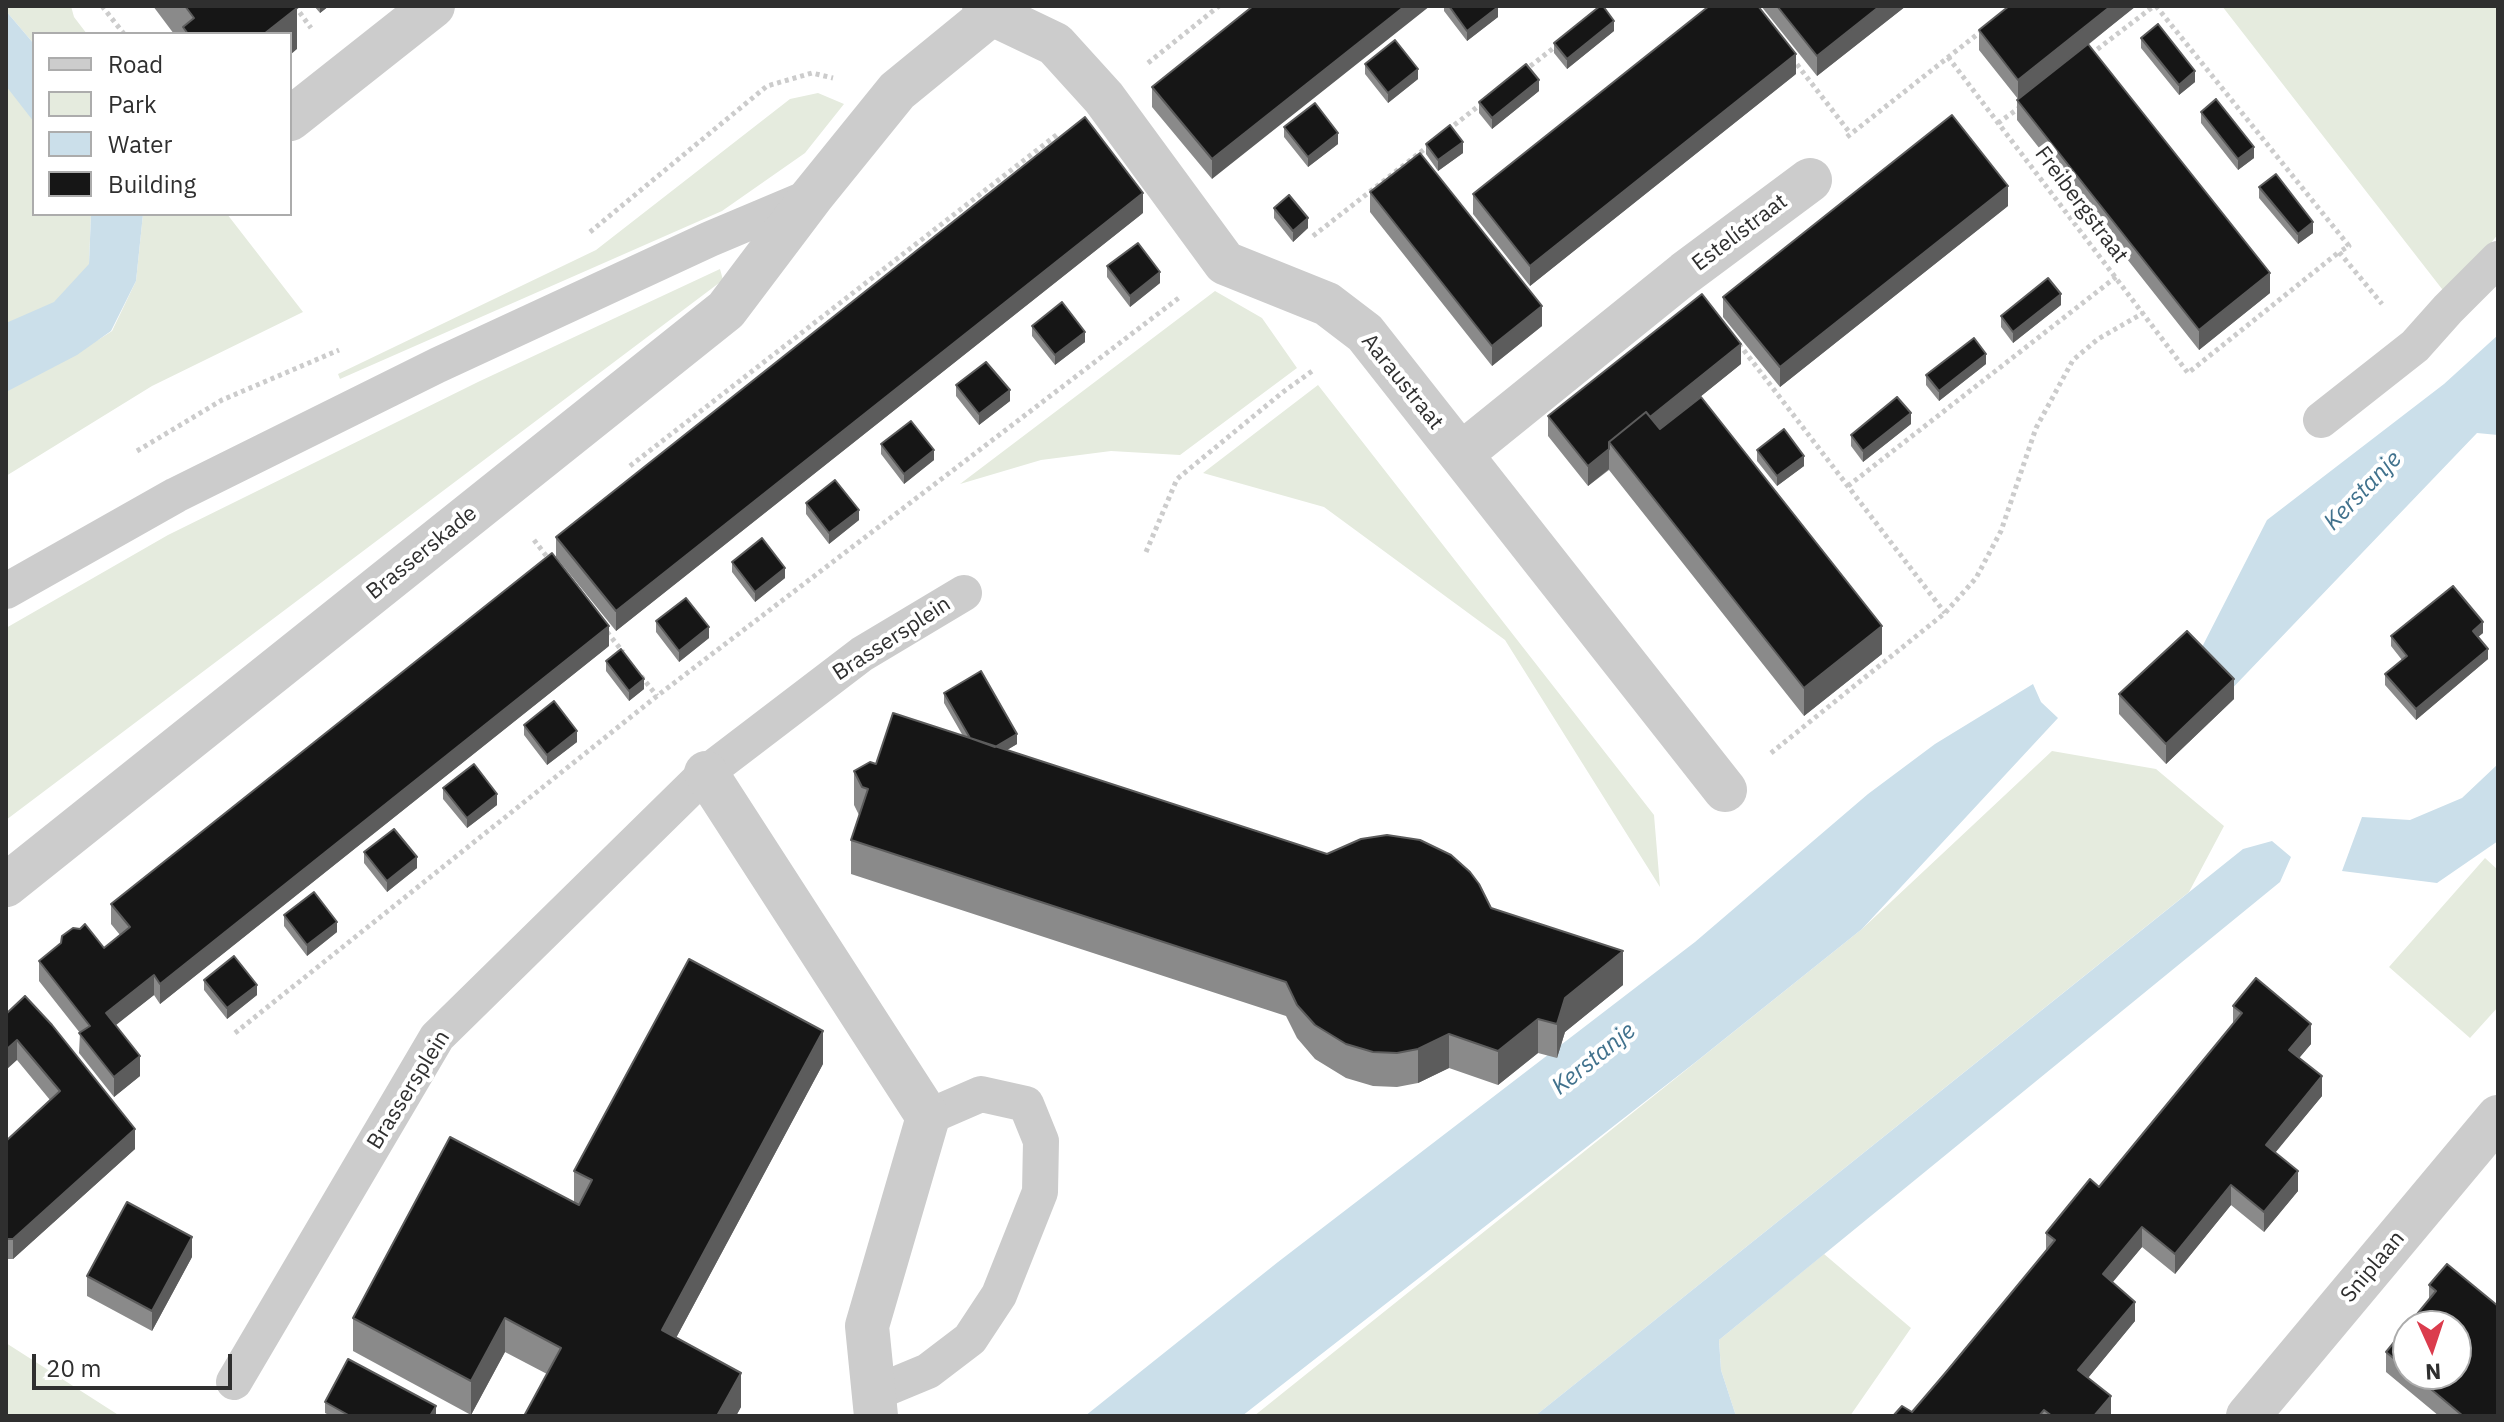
<!DOCTYPE html>
<html>
<head>
<meta charset="utf-8">
<style>
	body { margin:0 }
	#map { position:relative; width:2504px; height:1422px; overflow:hidden; background:#fff; font-family:"IBM Plex Sans",sans-serif }
	canvas { display:block }
	.frame { position:absolute; inset:0; border:8px solid #2f2f2f; pointer-events:none }
	.legend { position:absolute; left:32px; top:32px; width:260px; height:184px; box-sizing:border-box; background:#fff; border:2px solid #acacac; margin:0; padding:10px 14px; list-style:none; font-size:24px; color:#2f2f2f }
	.legend li { display:flex; align-items:center; gap:16px; height:40px }
	.legend b { width:40px; border:2px solid #acacac }
	.north { position:absolute; left:2392px; top:1310px; width:80px; height:80px; box-sizing:border-box; background:#fff; border:2px solid #acacac; border-radius:50%; rotate:177deg; font-size:22px; font-weight:700; line-height:32px; text-align:center; color:#2f2f2f }
	.north::after { content:''; display:block; margin:auto; width:28px; height:36px; background:#db3c4d; clip-path:polygon(50% 0,100% 100%,50% 72%,0 100%) }
	.scale { position:absolute; left:32px; top:1354px; width:200px; height:36px; box-sizing:border-box; border:4px solid #2f2f2f; border-top:0; padding-left:10px; font-size:24px; line-height:28px; white-space:nowrap; color:#2f2f2f; -webkit-text-stroke:6px #fff; paint-order:stroke }
</style>
</head>
<body>
<div id="map">
<canvas width="2504" height="1422"></canvas>
<div class="frame"></div>
<ul class="legend">
<li><b style="height:10px;background:#ccc"></b>Road</li>
<li><b style="height:22px;background:#e5ebde"></b>Park</li>
<li><b style="height:22px;background:#cbdfea"></b>Water</li>
<li><b style="height:22px;background:#161616"></b>Building</li>
</ul>
<div class="north">N</div>
<div class="scale">20 m</div>
</div>
<script>
const ctx = document.querySelector('canvas').getContext('2d');
ctx.lineJoin = 'round';
function paint(path, color) { ctx.fillStyle = color; ctx.fill(path, 'evenodd'); }
const poly = rows => new Path2D(rows.map(r => 'M' + r).join(''));
function stroke(path, color, width, dash) { ctx.strokeStyle = color; ctx.lineWidth = width; ctx.lineCap = dash ? 'butt' : 'round'; ctx.setLineDash(dash || []); ctx.stroke(path); }
function drawText(font, color, halo, rows, align = 'center') {
  ctx.font = font + ' "IBM Plex Sans",sans-serif'; ctx.lineWidth = 8; ctx.setLineDash([]); ctx.textBaseline = 'middle'; ctx.strokeStyle = halo; ctx.fillStyle = color; for (const [text, x, y, turn = 0] of rows) {
    ctx.save(); ctx.translate(x, y); ctx.rotate((+turn || 0) * Math.PI / 180); ctx.textAlign = isNaN(turn) ? turn : align; if (halo) ctx.strokeText(text, 0, 0); ctx.fillText(text, 0, 0); ctx.restore();
  }
}
const green = poly([
	[6,6,71,6,74,17,87,34,34,34,34,44,6,11],
	[2222,6,2498,6,2498,234,2449,298],
	[6,73,34,118,34,214,91,214,89,263,98,340,112,331,136,281,143,214,227,214,303,312,152,386,6,476],
	[818,93,844,104,805,153,722,211,340,379,338,374,596,250,790,99],
	[720,269,723,280,6,820,6,628,168,535,480,381],
	[1215,291,1262,318,1297,368,1180,455,1111,451,1041,460,960,484],
	[1318,385,1654,815,1660,887,1505,640,1324,507,1203,473],
	[2052,751,2156,769,2224,826,2189,892,1535,1416,1254,1416,1862,929],
	[2485,858,2498,870,2498,1007,2470,1038,2389,967],
	[1824,1254,1911,1328,1850,1416,1736,1416,1721,1370,1719,1340],
	[6,1343,120,1416,6,1416]
]);
const water = poly([
	[6,11,34,44,34,122,6,86],
	[91,214,143,214,136,281,111,331,77,355,6,392,6,323,54,302,89,264],
	[2498,335,2498,435,2477,433,2223,698,2200,651,2267,520,2444,384],
	[2033,684,2041,702,2058,718,1862,929,1697,1061,1242,1416,1085,1416,1278,1262,1695,942,1868,794,1935,744],
	[2498,764,2498,841,2437,883,2342,871,2362,817,2410,820,2462,798],
	[2272,841,2291,857,2280,882,1719,1340,1721,1370,1736,1416,1535,1416,2243,849]
]);
const path = poly([
	[102,6,124,34],
	[295,6,311,28],
	[2156,6,2349,246,2339,252,2382,304],
	[2091,54,2154,6],
	[1948,57,2188,373,2339,252],
	[1792,58,1850,133],
	[1148,63,1219,6],
	[1524,71,1560,43],
	[1998,123,2019,108],
	[1448,130,1481,104],
	[1847,137,1984,29],
	[590,232,767,86,812,73,833,78],
	[1313,236,1431,144],
	[1739,344,1945,613],
	[137,451,222,400,339,350],
	[630,466,1059,133],
	[1848,486,2116,277],
	[534,540,551,562],
	[1146,552,1177,479,1283,392,1315,369],
	[607,632,623,652],
	[641,676,657,696],
	[1771,753,1945,613,1976,578,2001,531,2036,428,2073,360,2098,339,2143,313],
	[235,1033,657,696,1180,297]
]);
const lane = poly([
	[2321,420,2415,346,2448,309,2498,259],
	[6,591,176,495,438,365,710,239,812,196],
	[234,1382,437,1037,706,773,862,654,964,593],
	[875,1393,928,1371,970,1339,999,1295,1040,1192,1041,1141,1026,1104,981,1094,928,1117]
]);
const street = poly([
	[984,6,990,13,1055,44,1104,98,1225,263,1327,304,1365,333,1725,790],
	[290,119,433,6],
	[1461,454,1685,273,1810,180],
	[706,773,928,1117,867,1326,876,1416],
	[6,885,726,310,812,196,897,91,1001,6],
	[2248,1416,2498,1117]
]);
const wall = poly([
	[153,6,296,6,297,49,290,34,174,34],
	[314,6,329,6,320,13],
	[1253,6,1212,179,1152,107,1152,87],
	[1444,6,1497,6,1498,17,1467,41,1444,11],
	[1761,6,1906,6,1817,76],
	[2135,6,2088,45,2270,293,2199,350,2017,120,2017,100,2018,99,1979,50,1979,30],
	[1614,31,1567,69,1554,53,1554,43],
	[2141,38,2195,82,2179,95,2141,48],
	[1365,64,1418,79,1388,103,1365,74],
	[1796,74,1530,286,1473,214,1473,194],
	[1539,91,1492,129,1479,113,1479,102],
	[2201,112,2254,158,2238,170,2201,123],
	[1284,127,1338,144,1308,167,1284,137],
	[1426,144,1463,153,1438,171,1426,154],
	[2259,187,2313,233,2298,244,2259,198],
	[1370,192,1542,326,1492,366,1370,212],
	[2008,206,1780,387,1723,317,1723,297],
	[1274,208,1308,228,1293,242,1274,218],
	[1143,213,616,631,556,557,556,537],
	[1107,266,1160,283,1130,307,1107,277],
	[2061,305,2013,343,2001,327,2001,316],
	[1032,326,1085,342,1055,365,1032,336],
	[1741,364,1660,429,1882,654,1804,716,1609,470,1588,486,1548,436,1548,416],
	[1986,364,1939,401,1926,385,1926,375],
	[956,385,1010,401,979,425,956,396],
	[1911,424,1863,462,1851,446,1851,435],
	[881,444,934,460,904,484,881,454],
	[1757,450,1804,466,1777,486,1757,461],
	[806,503,859,520,829,544,806,514],
	[732,562,785,578,755,602,732,572],
	[656,621,709,638,679,662,656,632],
	[2483,633,2478,637,2488,659,2416,720,2385,685,2385,674,2402,660,2391,646,2391,636],
	[609,646,160,1004,154,995,115,1025,140,1076,114,1097,79,1053,80,1033,39,981,39,961,61,943,104,948,120,935,111,924,111,904],
	[606,661,644,689,629,701,606,671],
	[944,693,1017,744,1007,750,1491,908,1623,985,1565,1032,1557,1058,1538,1053,1498,1085,1449,1068,1418,1083,1397,1087,1373,1086,1346,1078,1315,1059,1297,1038,1286,1016,851,874,851,840,859,815,854,805,854,771,963,736,944,703],
	[2119,694,2234,699,2166,764,2119,714],
	[524,725,577,742,547,765,524,735],
	[443,788,497,805,467,828,443,799],
	[364,852,417,868,387,892,364,863],
	[284,915,337,932,307,956,284,926],
	[204,980,257,995,227,1019,204,990],
	[2233,1006,2311,1044,2299,1058,2322,1096,2275,1152,2298,1191,2264,1232,2231,1205,2175,1274,2142,1247,2112,1282,2135,1321,2088,1378,2111,1416,1893,1416,1912,1412,2046,1251,2046,1233,2099,1187,2233,1025],
	[6,1014,135,1149,13,1259,6,1259,6,1141,50,1100,17,1060],
	[823,1064,676,1338,741,1407,736,1416,524,1416,547,1374,505,1352,471,1415,353,1351,353,1318,574,1202,574,1171],
	[192,1257,152,1331,87,1296,87,1276],
	[2429,1285,2498,1306,2498,1416,2439,1416,2386,1372,2386,1352,2429,1301],
	[2408,1326,2456,1374,2408,1374],
	[325,1402,436,1416,331,1416,325,1413]
]);
const shadedWall = poly([
	[320,6,329,6,320,13],
	[1405,6,1430,6,1212,179,1212,159],
	[1880,6,1906,6,1817,76,1817,56],
	[2111,6,2135,6,2135,7,2018,100,2018,80],
	[1498,7,1498,17,1467,41,1467,31],
	[297,8,297,49,290,55,290,34,264,34],
	[1614,21,1614,31,1567,69,1567,59],
	[1796,54,1796,74,1530,286,1530,266],
	[1418,69,1418,79,1388,103,1388,93],
	[2195,71,2195,82,2179,95,2179,85],
	[1539,80,1539,91,1492,129,1492,118],
	[1338,133,1338,144,1308,167,1308,157],
	[1463,142,1463,153,1438,171,1438,160],
	[2254,147,2254,158,2238,170,2238,159],
	[2008,186,2008,206,1780,387,1780,367],
	[1143,193,1143,213,616,631,616,611],
	[1308,218,1308,228,1293,242,1293,231],
	[2313,222,2313,233,2298,244,2298,234],
	[1160,272,1160,283,1130,307,1130,296],
	[2270,273,2270,293,2199,350,2199,330],
	[2061,294,2061,305,2013,343,2013,332],
	[1542,306,1542,326,1492,366,1492,346],
	[1085,332,1085,342,1055,365,1055,355],
	[1741,344,1741,364,1623,459,1613,446],
	[1986,354,1986,364,1939,401,1939,391],
	[1010,390,1010,401,979,425,979,414],
	[1911,413,1911,424,1863,462,1863,451],
	[1609,449,1609,469,1588,486,1588,466],
	[934,450,934,460,904,484,904,474],
	[1804,456,1804,466,1777,486,1777,476],
	[859,510,859,520,829,544,829,533],
	[785,568,785,578,755,602,755,592],
	[2483,622,2483,633,2473,641,2473,631],
	[609,626,609,646,160,1004,160,984],
	[1882,626,1882,654,1804,716,1804,688],
	[709,627,709,638,679,662,679,651],
	[2488,649,2488,659,2416,720,2416,709],
	[644,679,644,689,629,701,629,691],
	[2234,679,2234,699,2166,764,2166,744],
	[577,731,577,742,547,765,547,755],
	[1017,734,1017,744,980,766,980,756],
	[497,794,497,805,467,828,467,818],
	[417,857,417,868,387,892,387,881],
	[337,922,337,932,307,956,307,945],
	[1623,951,1623,985,1565,1032,1557,1058,1557,1024,1565,998],
	[154,975,154,995,106,1033,106,1013],
	[257,985,257,995,227,1019,227,1008],
	[1538,1019,1538,1053,1498,1085,1498,1051],
	[2311,1024,2311,1044,2289,1070,2289,1050],
	[823,1031,823,1064,662,1364,662,1330],
	[1449,1034,1449,1068,1418,1083,1418,1049],
	[17,1040,17,1060,6,1070,6,1050],
	[140,1056,140,1076,114,1097,114,1077],
	[2322,1076,2322,1096,2266,1164,2266,1145],
	[135,1129,135,1149,13,1259,13,1239],
	[2298,1171,2298,1191,2264,1232,2264,1212],
	[2231,1185,2231,1205,2175,1274,2175,1254],
	[2142,1227,2142,1247,2103,1294,2103,1274],
	[192,1237,192,1257,152,1331,152,1311],
	[2135,1302,2135,1321,2078,1390,2078,1370],
	[505,1318,505,1352,471,1415,471,1381],
	[741,1373,741,1407,736,1416,717,1416],
	[2111,1396,2111,1416,2094,1416],
	[436,1406,436,1416,430,1416]
]);
const building = poly([
	[185,6,296,6,297,8,264,34,188,34,183,27,194,18,185,6],
	[1253,6,1405,6,1212,159,1152,87,1253,6],
	[1449,6,1497,6,1498,7,1467,31,1449,6],
	[1600,6,1603,6,1614,21,1567,59,1554,43,1600,6],
	[1709,6,1758,6,1796,54,1530,266,1473,194,1709,6],
	[1777,6,1880,6,1817,56,1777,6],
	[2009,6,2111,6,2018,80,1979,30,2009,6],
	[2158,24,2195,71,2179,85,2141,38,2158,24],
	[1395,40,1418,69,1388,93,1365,64,1395,40],
	[2088,44,2270,273,2199,330,2017,100,2088,44],
	[1526,64,1539,80,1492,118,1479,102,1526,64],
	[2216,99,2254,147,2238,159,2201,112,2216,99],
	[1315,103,1338,133,1308,157,1284,127,1315,103],
	[1952,115,2008,186,1780,367,1723,297,1952,115],
	[1085,117,1143,193,616,611,556,537,1085,117],
	[1450,125,1463,142,1438,160,1426,144,1450,125],
	[1420,153,1542,306,1492,346,1370,192,1420,153],
	[2276,174,2313,222,2298,234,2259,187,2276,174],
	[1289,195,1308,218,1293,231,1274,208,1289,195],
	[1138,243,1160,272,1130,296,1107,266,1138,243],
	[2048,278,2061,294,2013,332,2001,316,2048,278],
	[1702,294,1741,344,1650,417,1646,412,1609,442,1609,449,1588,466,1548,416,1702,294],
	[1062,302,1085,332,1055,355,1032,326,1062,302],
	[1974,338,1986,354,1939,391,1926,375,1974,338],
	[986,362,1010,390,979,414,956,385,986,362],
	[1701,397,1882,626,1804,688,1609,442,1646,412,1660,429,1701,397],
	[1897,397,1911,413,1863,451,1851,435,1897,397],
	[911,421,934,450,904,474,881,444,911,421],
	[1784,429,1804,456,1777,476,1757,450,1784,429],
	[835,480,859,510,829,533,806,503,835,480],
	[762,538,785,568,755,592,732,562,762,538],
	[552,553,609,626,160,984,154,975,106,1013,140,1056,114,1077,79,1033,90,1026,39,961,61,943,62,936,73,928,80,929,85,924,104,948,130,927,111,904,552,553],
	[2453,586,2483,622,2473,631,2488,649,2416,709,2385,674,2407,656,2391,636,2453,586],
	[686,598,709,627,679,651,656,621,686,598],
	[2187,631,2234,679,2166,744,2119,694,2187,631],
	[621,649,644,679,629,691,606,661,621,649],
	[981,671,1017,734,995,747,970,738,944,693,981,671],
	[554,701,577,731,547,755,524,725,554,701],
	[893,713,1327,854,1361,839,1387,835,1420,840,1451,855,1470,872,1479,884,1491,908,1623,951,1565,998,1557,1024,1538,1019,1498,1051,1449,1034,1418,1049,1397,1053,1373,1052,1346,1044,1315,1025,1297,1005,1286,982,851,840,868,789,862,787,854,771,870,762,876,764,893,713],
	[474,764,497,794,467,818,443,788,474,764],
	[394,829,417,857,387,881,364,852,394,829],
	[314,892,337,922,307,945,284,915,314,892],
	[234,956,257,985,227,1008,204,980,234,956],
	[689,959,823,1031,662,1330,741,1373,717,1416,524,1416,561,1348,505,1318,471,1381,353,1318,450,1137,579,1205,592,1180,574,1171,689,959],
	[2256,978,2311,1024,2289,1050,2322,1076,2266,1145,2298,1171,2264,1212,2231,1185,2175,1254,2142,1227,2103,1274,2135,1302,2078,1370,2111,1396,2094,1416,2052,1416,2044,1410,2039,1416,1893,1416,1902,1406,1912,1412,1947,1371,2055,1240,2046,1233,2090,1179,2099,1187,2242,1013,2233,1006,2256,978],
	[25,996,52,1025,135,1129,13,1239,6,1239,6,1141,60,1091,17,1040,6,1050,6,1014,25,996],
	[127,1202,192,1237,152,1311,87,1276,127,1202],
	[2447,1264,2498,1306,2498,1416,2463,1416,2413,1374,2456,1374,2456,1326,2408,1326,2408,1370,2386,1352,2436,1291,2429,1285,2447,1264],
	[348,1359,436,1406,430,1416,350,1416,325,1402,348,1359]
]);
const streetNames = [
	["Freibergstraat",2081,205,53],
	["Estelístraat",1740,233,-37],
	["Aaraustraat",1402,382,51],
	["Brasserskade",422,553,-39],
	["Brassersplein",892,639,-33],
	["Brassersplein",409,1090,-58],
	["Sniplaan",2373,1267,-50]
];
const waterNames = [
	["Kerstanje",2363,491,-46],
	["Kerstanje",1594,1059,-39]
];
paint(green, '#e5ebde');
paint(water, '#cbdfea');
stroke(path, '#ccc', 5, [4, 4]);
stroke(lane, '#ccc', 36);
stroke(street, '#ccc', 44);
paint(wall, '#8a8a8a');
paint(shadedWall, '#5c5c5c');
paint(building, '#161616');
stroke(building, '#5c5c5c', 2);
drawText('22px', '#2f2f2f', '#fff', streetNames);
drawText('italic 24px', '#41728d', '#fff', waterNames);
</script>
</body>
</html>
